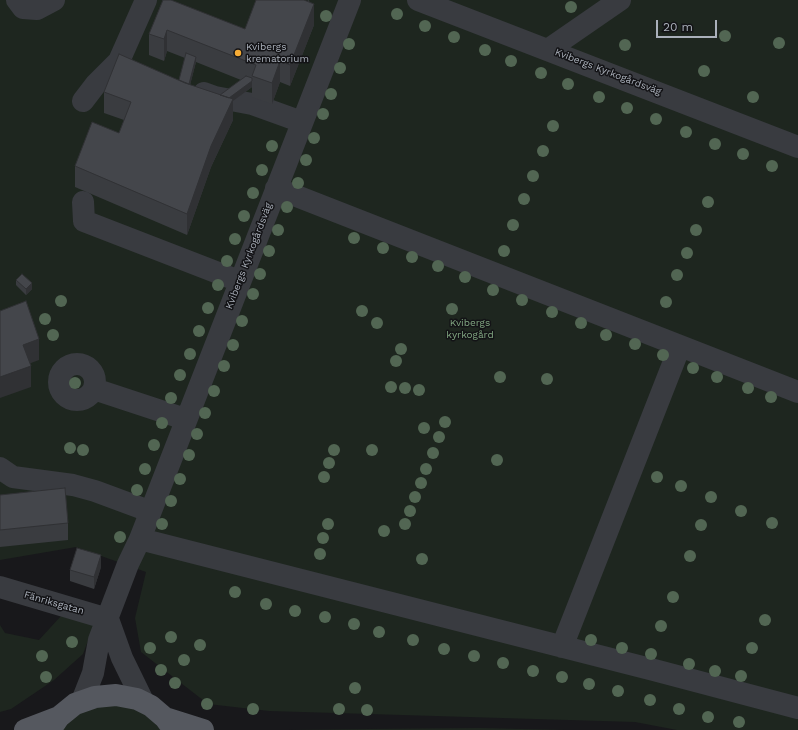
<!DOCTYPE html>
<html>
<head>
<meta charset="utf-8">
<style>
	body { margin:0 }
	#map { position:relative; width:798px; height:730px; overflow:hidden; background:#18181b; font-family:"Work Sans",sans-serif }
	canvas { display:block }
	.scale { position:absolute; left:656px; top:20px; width:61px; height:18px; box-sizing:border-box; border:2px solid #aab0ba; border-top:0; padding-left:5px; font-size:12px; line-height:14px; white-space:nowrap; color:#aab0ba; -webkit-text-stroke:3px #131316; paint-order:stroke }
</style>
</head>
<body>
<div id="map">
<canvas width="798" height="730"></canvas>
<div class="scale">20 m</div>
</div>
<script>
const ctx = document.querySelector('canvas').getContext('2d');
ctx.lineJoin = 'round';
function paint(path, color) { ctx.fillStyle = color; ctx.fill(path, 'evenodd'); }
const poly = rows => new Path2D(rows.map(r => 'M' + r).join(''));
function stroke(path, color, width, dash) { ctx.strokeStyle = color; ctx.lineWidth = width; ctx.lineCap = dash ? 'butt' : 'round'; ctx.setLineDash(dash || []); ctx.stroke(path); }
function drawText(font, color, halo, rows, align = 'center') {
  ctx.font = font + ' "Work Sans",sans-serif'; ctx.lineWidth = 3; ctx.setLineDash([]); ctx.textBaseline = 'middle'; ctx.strokeStyle = halo; ctx.fillStyle = color; for (const [text, x, y, turn = 0] of rows) {
    ctx.save(); ctx.translate(x, y); ctx.rotate((+turn || 0) * Math.PI / 180); ctx.textAlign = isNaN(turn) ? turn : align; if (halo) ctx.strokeText(text, 0, 0); ctx.fillText(text, 0, 0); ctx.restore();
  }
}
const green = poly([
	[0,0,798,0,798,730,677,730,635,722,269,711,208,704,141,652,135,618,146,572,76,547,0,560],
	[61,616,94,625,83,654,54,680,11,709,0,712,0,625,5,633,39,640],
	[103,705,127,706,149,717,161,730,62,730,73,718,85,710],
	[480,728,566,730,288,730,366,729]
]);
const minor = poly([
	[17,0,23,8,37,9,54,0],
	[418,0,798,147],
	[549,49,620,0],
	[204,93,215,97,252,104,302,122],
	[83,101,96,84,119,61,146,0],
	[276,188,798,392],
	[83,202,84,221,239,281],
	'59 382a18 18 0 1 1 36 0a18 18 0 1 1-36 0Z',
	[94,389,185,419],
	[0,468,13,477,73,485,95,491,149,511],
	[140,539,654,670,798,708],
	[0,587,108,619],
	[108,619,122,658,143,701],
	[562,647,680,346],
	[82,701,93,673,99,640,128,564,140,539,350,0]
]);
const major = poly([
	[165,718,203,730],
	[25,730,59,717],
	[50,730,59,717,75,704,95,697,116,695,137,699,151,706,165,718,174,730]
]);
const trees = [
	[571,7],
	[397,14],
	[326,16],
	[425,26],
	[725,36],
	[454,37],
	[779,43],
	[349,44],
	[625,45],
	[485,50],
	[511,61],
	[340,68],
	[704,71],
	[541,73],
	[568,84],
	[331,94],
	[599,97],
	[753,97],
	[627,108],
	[323,114],
	[656,119],
	[553,126],
	[686,132],
	[314,138],
	[715,144],
	[272,146],
	[543,151],
	[743,154],
	[306,160],
	[772,166],
	[262,170],
	[533,176],
	[298,183],
	[253,193],
	[524,199],
	[708,202],
	[287,207],
	[244,216],
	[513,225],
	[278,230],
	[696,230],
	[354,238],
	[235,239],
	[383,248],
	[269,251],
	[504,251],
	[687,253],
	[412,257],
	[227,261],
	[438,266],
	[260,274],
	[677,275],
	[465,277],
	[218,285],
	[493,290],
	[253,294],
	[522,300],
	[61,301],
	[666,302],
	[208,308],
	[452,309],
	[362,311],
	[552,312],
	[45,319],
	[242,321],
	[377,323],
	[581,323],
	[199,331],
	[53,335],
	[606,335],
	[635,344],
	[233,345],
	[401,349],
	[190,354],
	[663,355],
	[396,361],
	[224,366],
	[693,368],
	[180,375],
	[500,377],
	[717,377],
	[547,379],
	[75,383],
	[391,387],
	[405,388],
	[748,388],
	[419,390],
	[214,391],
	[771,397],
	[171,398],
	[205,413],
	[445,422],
	[162,423],
	[424,428],
	[197,434],
	[439,437],
	[154,445],
	[70,448],
	[83,450],
	[334,450],
	[372,450],
	[433,453],
	[189,455],
	[497,460],
	[329,463],
	[145,469],
	[426,469],
	[324,477],
	[657,477],
	[180,479],
	[421,483],
	[681,486],
	[137,490],
	[415,497],
	[711,497],
	[171,501],
	[410,511],
	[741,511],
	[772,523],
	[162,524],
	[328,524],
	[405,524],
	[701,525],
	[384,531],
	[120,537],
	[323,538],
	[320,554],
	[690,556],
	[422,559],
	[235,592],
	[673,597],
	[266,604],
	[295,611],
	[325,617],
	[765,620],
	[354,624],
	[661,626],
	[379,632],
	[171,637],
	[413,640],
	[591,640],
	[72,642],
	[200,645],
	[150,648],
	[622,648],
	[752,648],
	[444,649],
	[651,654],
	[42,656],
	[474,656],
	[184,660],
	[503,663],
	[689,664],
	[161,670],
	[533,671],
	[715,671],
	[741,676],
	[46,677],
	[562,677],
	[175,683],
	[589,684],
	[355,688],
	[618,691],
	[650,700],
	[207,704],
	[253,709],
	[339,709],
	[679,709],
	[367,710],
	[708,717],
	[739,722]
];
const wall = poly([
	[163,0,245,29,309,0,314,25,290,86,280,82,272,104,252,97,252,87,233,101,233,120,211,167,187,235,75,187,75,166,119,133,124,120,104,113,104,92,179,80,185,58,167,51,164,61,149,55,149,34],
	[196,62,241,80,220,95,190,85],
	[16,280,32,289,26,295,16,285],
	[0,495,68,523,68,540,0,547],
	[101,567,94,589,70,581,70,570]
]);
const shadedWall = poly([
	[314,4,314,25,290,86,290,65],
	[167,30,167,51,164,61,164,39],
	[196,57,196,62,185,104,185,98],
	[280,61,280,82,272,104,272,83],
	[252,81,252,87,233,101,233,120,211,167,187,235,187,214,214,108],
	[32,283,32,289,26,295,26,289],
	[39,339,39,360,23,366,23,345],
	[31,366,31,387,0,398,0,377],
	[101,555,101,567,94,589,94,577]
]);
const building = poly([
	[163,0,171,0,245,29,256,0,304,0,314,4,290,65,280,61,272,83,252,76,256,65,167,30,164,39,149,34,163,0],
	[186,53,196,57,189,84,179,80,186,53],
	[119,54,185,83,233,99,211,146,187,214,75,166,92,122,119,133,131,102,104,92,119,54],
	[246,76,252,78,252,81,229,98,220,95,246,76],
	[22,274,32,283,26,289,16,280,22,274],
	[26,301,39,339,23,345,31,366,0,377,0,311,26,301],
	[65,488,68,523,0,530,0,495,65,488],
	[77,548,101,555,94,577,70,570,77,548]
]);
const markers = [
	[238,53,4,"#f6ac35"]
];
const poiNames = [
	["Kvibergs",246,47],
	["krematorium",246,59]
];
const streetNames = [
	["Kvibergs Kyrkogårdsväg",608,72,21],
	["Kvibergs Kyrkogårdsväg",249,256,-69],
	["Fänriksgatan",54,603,16]
];
const parkNames = [
	["Kvibergs",470,323],
	["kyrkogård",470,335]
];
paint(green, '#1e261f');
stroke(minor, '#393b40', 22);
stroke(major, '#55585f', 22);
ctx.fillStyle = '#526653';
for (const [x, y] of trees) { ctx.beginPath(); ctx.arc(x, y, 6, 0, 2 * Math.PI); ctx.fill(); }
paint(wall, '#3a3c40');
paint(shadedWall, '#303134');
paint(building, '#44464b');
stroke(building, '#303134', 1);
for (const [x, y, r, color] of markers) { const dot = new Path2D(); dot.arc(x, y, r, 0, 2 * Math.PI); ctx.fillStyle = color; ctx.fill(dot); stroke(dot, '#131316', 1.5); }
drawText('10px', '#aab0ba', '#131316', poiNames, 'left');
drawText('10px', '#aab0ba', '#131316', streetNames);
drawText('10px', '#81a681', '#131316', parkNames);
</script>
</body>
</html>
